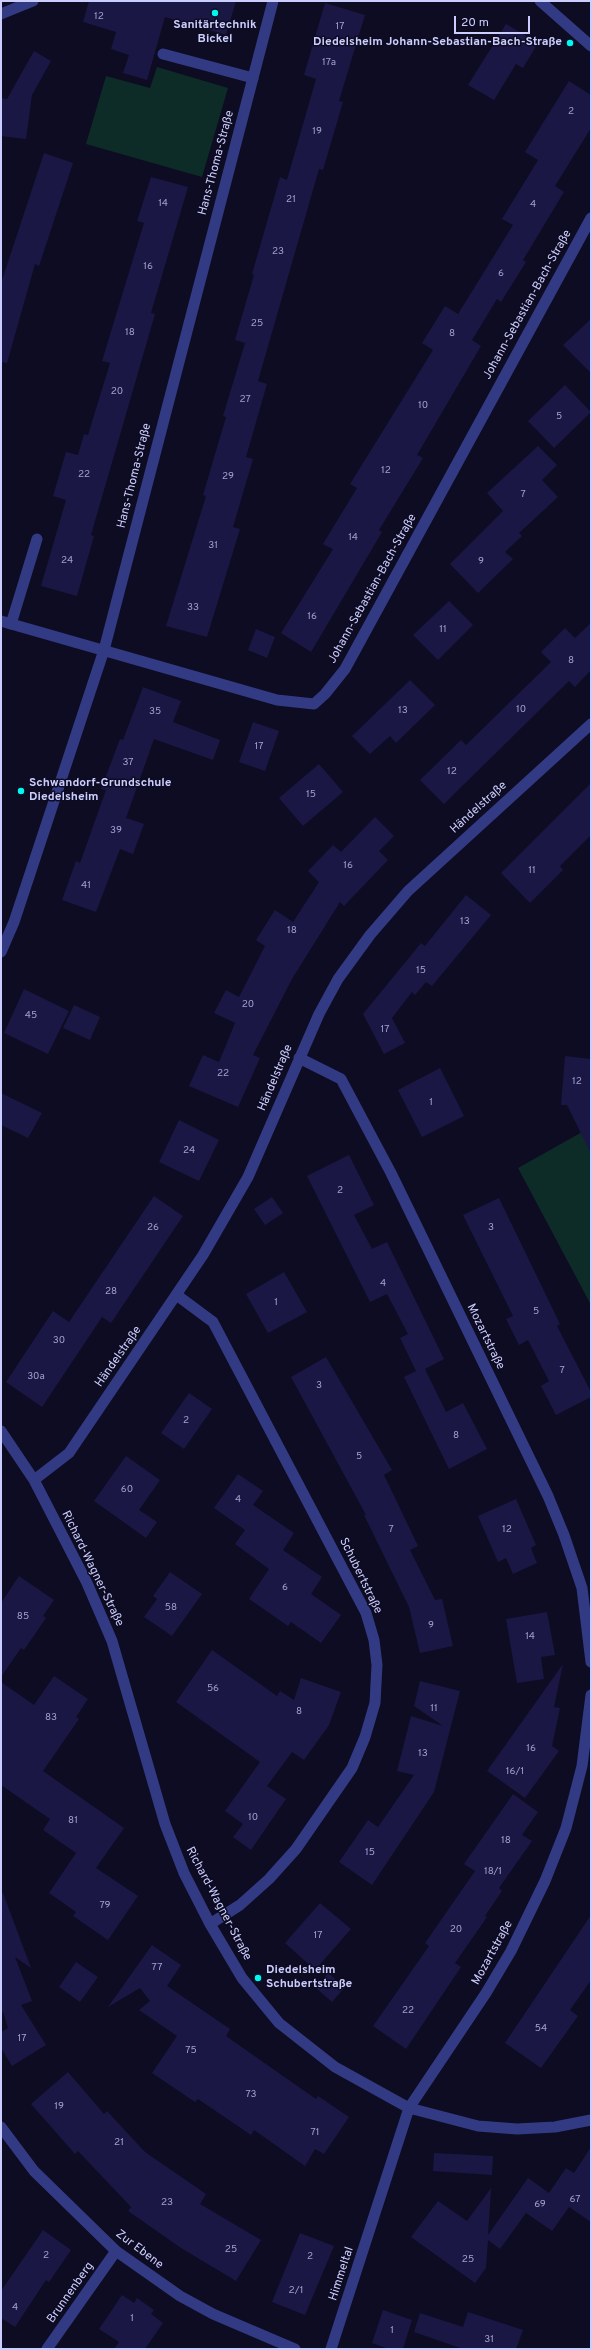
<!DOCTYPE html>
<html>
<head>
<meta charset="utf-8">
<style>
	body { margin:0 }
	#map { position:relative; width:592px; height:2350px; overflow:hidden; background:#0d0c22; font-family:Overpass,sans-serif }
	canvas { display:block }
	.frame { position:absolute; inset:0; border:2px solid #cccdff; pointer-events:none }
	.scale { position:absolute; left:454px; top:16px; width:76px; height:18px; box-sizing:border-box; border:2px solid #cccdff; border-top:0; padding-left:5px; font-size:12px; line-height:14px; white-space:nowrap; color:#cccdff; -webkit-text-stroke:3px #0d0c22; paint-order:stroke }
</style>
</head>
<body>
<div id="map">
<canvas width="592" height="2350"></canvas>
<div class="frame"></div>
<div class="scale">20 m</div>
</div>
<script>
const ctx = document.querySelector('canvas').getContext('2d');
ctx.lineJoin = 'round';
function paint(path, color) { ctx.fillStyle = color; ctx.fill(path, 'evenodd'); }
const poly = rows => new Path2D(rows.map(r => 'M' + r).join(''));
function stroke(path, color, width, dash) { ctx.strokeStyle = color; ctx.lineWidth = width; ctx.lineCap = dash ? 'butt' : 'round'; ctx.setLineDash(dash || []); ctx.stroke(path); }
function drawText(font, color, halo, rows, align = 'center') {
  ctx.font = font + ' Overpass,sans-serif'; ctx.lineWidth = 3; ctx.setLineDash([]); ctx.textBaseline = 'middle'; ctx.strokeStyle = halo; ctx.fillStyle = color; for (const [text, x, y, turn = 0] of rows) {
    ctx.save(); ctx.translate(x, y); ctx.rotate((+turn || 0) * Math.PI / 180); ctx.textAlign = isNaN(turn) ? turn : align; if (halo) ctx.strokeText(text, 0, 0); ctx.fillText(text, 0, 0); ctx.restore();
  }
}
const green = poly([
	[157,67,228,88,202,177,86,144,106,76,150,88],
	[591,1127,591,1305,518,1168]
]);
const building = poly([
	[89,1,236,1,226,35,165,17,147,80,123,73,129,55,111,49,116,32,83,22],
	[325,3,365,15,339,101,343,102,323,170,319,169,258,381,267,384,246,457,253,459,233,527,240,529,207,637,166,626,206,496,203,495,226,417,223,416,245,343,235,340,254,275,252,274,280,177,287,180,316,79,304,75],
	[506,24,538,43,523,68,516,64,494,100,468,85],
	[34,51,51,61,32,95,26,139,1,136,1,98,7,99],
	[569,81,591,95,591,128,555,186,564,192,523,260,526,262,501,302,497,299,472,340,481,346,417,455,423,458,379,530,382,532,311,652,281,633,333,549,323,544,357,488,350,484,433,350,422,343,445,306,458,314,513,225,502,219,538,160,525,152],
	[44,153,73,163,39,266,35,264,7,363,1,362,1,283],
	[151,177,188,187,151,313,155,314,91,535,94,536,77,596,41,586,66,500,53,496,66,452,78,455,84,434,88,435,110,363,102,361,144,223,137,221],
	[591,319,591,373,563,345],
	[565,385,591,412,554,448,528,421],
	[538,446,557,465,542,480,558,497,519,533,522,536,505,552,513,559,478,593,450,564,503,511,487,493],
	[449,601,473,625,438,660,413,635],
	[591,623,591,670,575,687,569,681,444,804,420,780,461,740,466,745,551,662,541,652,565,628,575,638],
	[256,629,275,637,267,658,248,650],
	[410,680,435,705,396,743,390,736,370,754,352,736],
	[143,687,181,701,173,722,220,740,213,760,154,739,126,818,144,824,133,854,120,849,96,912,62,900,76,861,80,863,106,790,101,789,120,739,123,740],
	[253,722,279,731,265,771,239,762],
	[319,764,343,792,303,826,279,798],
	[591,783,591,835,560,866,563,870,530,903,501,873],
	[375,817,394,836,379,851,388,860,344,906,340,902,292,979,253,1055,260,1058,238,1107,189,1086,203,1055,219,1062,235,1023,214,1013,226,990,239,997,265,946,256,940,275,910,293,922,319,882,308,871,333,845,341,852],
	[466,895,491,915,432,986,426,982,415,995,412,992,392,1018,405,1043,384,1054,363,1014,421,943,425,946],
	[24,989,69,1011,48,1054,4,1033],
	[74,1005,100,1017,90,1040,63,1028],
	[565,1056,591,1059,591,1154,567,1105,561,1105],
	[440,1068,464,1116,422,1137,398,1090],
	[1,1093,42,1113,28,1138,1,1125],
	[179,1120,219,1140,199,1181,159,1162],
	[349,1155,374,1205,354,1215,372,1249,387,1242,444,1359,425,1369,446,1412,463,1403,487,1449,449,1469,404,1377,416,1371,400,1338,408,1334,387,1294,370,1302,307,1176],
	[154,1196,183,1216,111,1323,102,1317,42,1407,6,1382,53,1311,69,1322],
	[272,1197,283,1213,265,1225,254,1209],
	[499,1198,560,1324,557,1326,591,1392,591,1397,556,1415,541,1386,549,1381,528,1340,519,1345,506,1319,513,1316,463,1215],
	[284,1272,307,1312,268,1333,246,1294],
	[326,1357,392,1470,384,1475,418,1546,410,1550,435,1600,442,1599,453,1646,420,1653,409,1607,364,1515,366,1515,291,1377],
	[189,1393,212,1409,184,1449,161,1433],
	[126,1456,160,1480,139,1510,157,1522,146,1538,94,1501],
	[238,1474,263,1491,253,1505,294,1533,283,1550,322,1577,311,1594,341,1615,321,1643,291,1622,288,1626,249,1599,269,1569,235,1544,245,1530,214,1508],
	[516,1499,536,1545,531,1548,537,1563,513,1574,506,1558,498,1562,478,1516],
	[170,1572,202,1594,172,1636,144,1617,157,1599,153,1596],
	[19,1576,54,1600,43,1616,46,1618,24,1650,21,1648,1,1677,1,1603],
	[547,1612,555,1655,541,1657,544,1679,517,1683,506,1619],
	[212,1650,277,1696,280,1691,294,1700,301,1678,341,1692,329,1725,304,1760,292,1752,267,1786,286,1799,251,1850,233,1837,243,1824,225,1811,260,1762,176,1702],
	[563,1664,554,1707,560,1708,552,1746,559,1751,525,1798,487,1771],
	[54,1676,88,1699,76,1717,79,1719,43,1771,124,1828,96,1868,138,1896,108,1940,73,1916,76,1912,49,1893,76,1853,43,1830,50,1819,1,1785,1,1682,34,1705],
	[420,1681,460,1691,434,1792,372,1885,339,1862,368,1820,378,1827,414,1775,397,1771,411,1716,443,1726,414,1706],
	[513,1794,538,1812,522,1835,532,1841,499,1888,502,1891,485,1916,487,1917,455,1963,461,1967,406,2049,373,2026,429,1946,425,1943,475,1871,464,1864],
	[3,1893,31,1968,15,1957,32,2001,21,2005,46,2045,12,2066,1,2048,1,2032,8,2028,3,2012,1,2013,1,1894],
	[320,1903,351,1929,315,1970,285,1943],
	[591,1915,591,1980,570,2010,578,2016,541,2068,505,2043],
	[152,1945,181,1965,167,1986,230,2029,226,2036,316,2099,318,2096,349,2117,324,2154,315,2149,305,2166,254,2130,251,2135,198,2099,195,2102,152,2073,177,2036,139,2010,150,2001,140,1988,108,2007],
	[76,1962,98,1977,80,2002,59,1987],
	[328,1973,345,1987,332,2002,316,1988],
	[68,2072,104,2114,107,2111,145,2152,206,2194,200,2204,261,2240,236,2281,181,2248,128,2211,131,2207,78,2151,75,2154,31,2104],
	[591,2147,591,2222,569,2207,552,2231,526,2213,500,2249,488,2240,486,2268,475,2283,411,2237,438,2201,467,2221,491,2188,488,2235,528,2178,549,2193,566,2168,574,2173],
	[434,2153,493,2156,492,2175,433,2171],
	[43,2230,71,2250,49,2282,46,2280,15,2327,1,2318,1,2291],
	[300,2233,334,2246,305,2315,272,2302],
	[122,2295,134,2303,137,2298,154,2310,151,2314,163,2323,145,2349,114,2349,119,2342,99,2329],
	[383,2310,412,2320,403,2349,389,2349,372,2343],
	[468,2312,523,2330,516,2349,463,2349,414,2332,420,2313,463,2327]
]);
const service = poly([
	[163,54,253,78],
	[11,624,37,539]
]);
const minor = poly([
	[540,1,591,46],
	[1,14,33,1],
	[1,621,277,700,314,704,325,694,345,669,591,218],
	[1,952,14,922,104,650,273,1],
	[299,1058,341,1079,391,1173,548,1496,564,1535,582,1588,591,1662],
	[178,1296,213,1322,366,1613,374,1640,377,1665,375,1703,365,1737,352,1768,296,1849,269,1879,240,1905,210,1924],
	[1,1431,34,1480,87,1583,112,1641,165,1824,184,1873,210,1924,242,1978,279,2023,335,2067,409,2108,478,2126,517,2129,555,2127,591,2120],
	[34,1480,69,1453,203,1255,248,1177,319,1014,338,979,370,935,408,891,591,724],
	[1,2127,34,2171,116,2251,180,2296,213,2314,295,2349],
	[47,2349,116,2251],
	[331,2349,409,2108,486,1993,511,1951,545,1881,566,1828,582,1766,591,1695]
]);
const markers = [
	[215,13,4,"#00f7f2"],
	[570,43,4,"#00f7f2"],
	[21,791,4,"#00f7f2"],
	[258,1978,4,"#00f7f2"]
];
const numberNames = [
	["12",99,17],
	["17",340,27],
	["17a",329,63],
	["2",571,112],
	["19",317,132],
	["21",291,200],
	["14",163,204],
	["4",533,205],
	["23",278,252],
	["16",148,267],
	["6",501,274],
	["25",257,324],
	["18",130,333],
	["8",452,334],
	["20",117,392],
	["27",245,400],
	["10",423,406],
	["5",559,417],
	["12",386,471],
	["22",84,475],
	["29",228,477],
	["7",523,495],
	["14",353,538],
	["31",213,546],
	["24",67,561],
	["9",481,562],
	["33",193,608],
	["16",312,617],
	["11",443,630],
	["8",571,661],
	["10",521,710],
	["13",403,711],
	["35",155,712],
	["17",259,747],
	["37",128,763],
	["12",452,772],
	["15",311,795],
	["39",116,831],
	["16",348,866],
	["11",532,871],
	["41",86,886],
	["13",465,922],
	["18",292,931],
	["15",421,971],
	["20",248,1005],
	["45",31,1016],
	["17",385,1030],
	["22",223,1074],
	["12",577,1082],
	["1",431,1103],
	["24",189,1151],
	["2",340,1191],
	["26",153,1228],
	["3",491,1228],
	["4",383,1284],
	["28",111,1292],
	["1",276,1303],
	["5",536,1312],
	["30",59,1341],
	["7",562,1371],
	["30a",36,1377],
	["3",319,1386],
	["2",186,1421],
	["8",456,1436],
	["5",359,1457],
	["60",127,1490],
	["4",238,1500],
	["7",391,1530],
	["12",507,1530],
	["6",285,1588],
	["58",171,1608],
	["85",23,1617],
	["9",431,1626],
	["14",530,1637],
	["56",213,1689],
	["11",434,1709],
	["8",299,1712],
	["83",51,1718],
	["16",531,1749],
	["13",423,1754],
	["16/1",515,1772],
	["10",253,1818],
	["81",73,1821],
	["18",506,1841],
	["15",370,1853],
	["18/1",493,1872],
	["79",105,1906],
	["20",456,1930],
	["17",318,1936],
	["77",157,1968],
	["22",408,2011],
	["54",541,2029],
	["17",22,2039],
	["75",191,2051],
	["73",251,2095],
	["19",59,2107],
	["71",315,2133],
	["21",119,2143],
	["67",575,2200],
	["23",167,2203],
	["69",540,2205],
	["25",231,2250],
	["2",46,2256],
	["2",310,2257],
	["25",468,2260],
	["2/1",296,2291],
	["4",15,2308],
	["1",132,2319],
	["1",392,2331],
	["31",489,2340]
];
const poiNames = [
	["Sanitärtechnik",215,26,"center"],
	["Bickel",215,40,"center"],
	["Diedelsheim Johann-Sebastian-Bach-Straße",562,43,"right"],
	["Schwandorf-Grundschule",29,784],
	["Diedelsheim",29,798],
	["Diedelsheim",266,1971],
	["Schubertstraße",266,1985]
];
const streetNames = [
	["Hans-Thoma-Straße",217,163,-75],
	["Johann-Sebastian-Bach-Straße",528,305,-61],
	["Hans-Thoma-Straße",135,476,-76],
	["Johann-Sebastian-Bach-Straße",373,589,-61],
	["Händelstraße",479,808,-42],
	["Händelstraße",276,1078,-67],
	["Mozartstraße",485,1337,64],
	["Händelstraße",119,1357,-55],
	["Richard-Wagner-Straße",92,1569,64],
	["Schubertstraße",360,1576,64],
	["Richard-Wagner-Straße",218,1904,62],
	["Mozartstraße",493,1953,-61],
	["Zur Ebene",139,2250,37],
	["Himmeltal",342,2274,-72],
	["Brunnenberg",71,2293,-55]
];
paint(green, '#0e2c27');
paint(building, '#1a1744');
stroke(service, '#333a84', 11);
stroke(minor, '#333a84', 11);
for (const [x, y, r, color] of markers) { const dot = new Path2D(); dot.arc(x, y, r, 0, 2 * Math.PI); ctx.fillStyle = color; ctx.fill(dot); stroke(dot, '#0d0c22', 1.5); }
drawText('10px', '#a0a0d0', null, numberNames);
drawText('bold 12px', '#cccdff', '#0d0c22', poiNames, 'left');
drawText('12px', '#cccdff', '#0d0c22', streetNames);
</script>
</body>
</html>
